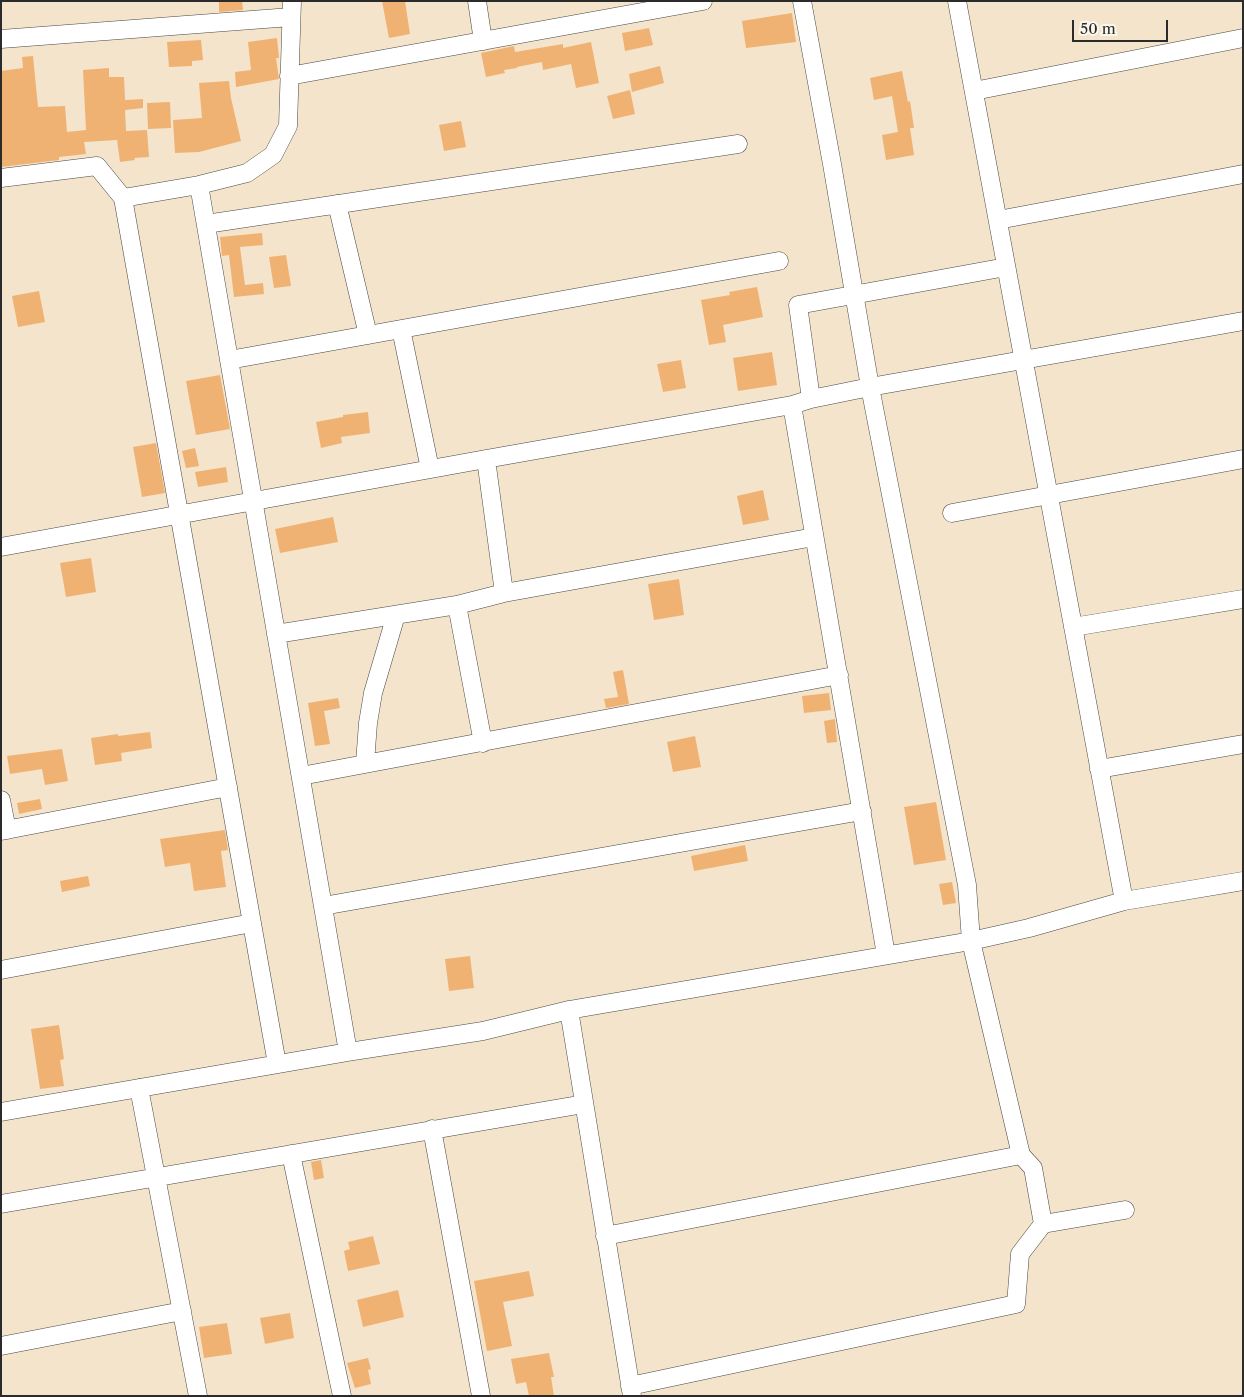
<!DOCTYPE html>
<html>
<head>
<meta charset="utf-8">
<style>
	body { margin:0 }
	#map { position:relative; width:1244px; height:1397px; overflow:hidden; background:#f4e4cb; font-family:"Libre Caslon Text",serif }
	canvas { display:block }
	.frame { position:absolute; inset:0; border:2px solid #2b2b2b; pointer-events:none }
	.scale { position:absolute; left:1072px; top:20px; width:96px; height:22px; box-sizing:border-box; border:2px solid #2b2b2b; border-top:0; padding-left:6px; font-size:15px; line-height:18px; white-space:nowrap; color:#2b2b2b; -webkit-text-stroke:4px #fbf7ec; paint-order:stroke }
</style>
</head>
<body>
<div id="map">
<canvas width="1244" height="1397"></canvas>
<div class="frame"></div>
<div class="scale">50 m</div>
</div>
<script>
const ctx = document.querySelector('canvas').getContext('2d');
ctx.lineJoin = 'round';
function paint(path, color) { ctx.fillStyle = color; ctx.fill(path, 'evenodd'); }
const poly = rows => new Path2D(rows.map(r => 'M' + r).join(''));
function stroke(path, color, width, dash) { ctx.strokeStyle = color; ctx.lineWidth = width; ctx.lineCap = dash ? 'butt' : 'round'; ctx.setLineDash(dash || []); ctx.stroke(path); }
const building = poly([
	[219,1,242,1,243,10,219,12],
	[382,1,405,1,410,34,389,38],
	[792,13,796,42,746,48,742,21],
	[649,28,653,45,625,51,622,33],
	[277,38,279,58,276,58,279,79,236,87,235,72,251,70,248,42],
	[201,40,203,60,192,61,192,66,169,67,167,42],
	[591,42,599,83,576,88,571,64,543,70,542,62,517,67,517,68,504,70,505,73,486,77,481,53,514,46,515,52,563,44,563,48],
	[33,56,38,107,65,106,67,132,86,130,83,70,109,68,109,77,124,77,125,100,143,99,143,108,125,110,126,131,147,130,149,157,134,158,135,160,120,162,117,140,84,142,86,154,59,157,59,160,1,167,1,71,23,68,22,57],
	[660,66,664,83,632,92,629,74],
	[902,71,908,102,910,101,914,128,910,128,914,155,886,160,882,135,898,132,892,96,874,100,870,78],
	[229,81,231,98,241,141,199,152,175,153,173,120,202,118,199,83],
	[630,90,635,114,613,119,607,96],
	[170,102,171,128,148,129,147,103],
	[461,121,466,147,444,151,439,125],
	[262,233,263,245,240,247,245,285,263,283,264,294,234,297,229,255,222,256,220,237],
	[286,255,291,286,274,288,269,257],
	[757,287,763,317,723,325,726,342,709,345,701,300,730,295,729,292],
	[39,291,45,322,18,327,12,296],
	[772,352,777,385,738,391,733,358],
	[681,360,686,388,663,392,657,364],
	[220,375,230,429,196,435,186,381],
	[368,412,370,433,341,437,342,443,321,448,316,422,343,417,343,415],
	[156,443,165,493,142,497,133,447],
	[195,448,199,466,186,468,182,451],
	[226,467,228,482,198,487,195,472],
	[763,490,769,520,743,525,737,496],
	[333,517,338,542,280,553,275,529],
	[91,558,96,592,66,597,60,563],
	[679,579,684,615,654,620,648,584],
	[623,670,629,704,606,708,604,699,618,697,613,672],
	[829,693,831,710,804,713,802,696],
	[338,698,340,708,324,711,330,744,315,746,308,703],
	[835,719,837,742,827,743,824,721],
	[150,732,152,748,121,753,122,761,95,765,91,738,118,734,118,736],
	[695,736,701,767,673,772,667,742],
	[62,749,68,781,45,785,42,769,10,774,7,756],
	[40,799,42,809,19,814,17,803],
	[936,802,946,860,914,865,904,807],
	[225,830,228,850,221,851,226,887,194,891,190,863,165,867,160,839],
	[745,845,748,861,694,871,691,856],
	[88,876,90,886,62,892,60,881],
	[952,882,956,903,943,905,939,884],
	[470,956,474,988,449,991,445,959],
	[59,1025,64,1059,60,1060,64,1086,40,1089,31,1029],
	[321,1160,324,1178,314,1180,311,1162],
	[373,1236,380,1264,348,1271,344,1251,350,1249,348,1242],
	[529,1271,534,1296,503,1302,512,1346,487,1351,474,1281],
	[398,1290,404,1317,363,1327,357,1300],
	[290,1313,294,1338,265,1344,260,1318],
	[227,1323,232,1354,204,1358,199,1327],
	[549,1353,554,1377,551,1377,554,1396,529,1396,526,1382,516,1384,511,1359],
	[368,1358,371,1369,368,1370,371,1384,355,1388,347,1363]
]);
const minor = poly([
	[477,1,483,41],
	[957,1,1124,901],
	[1,39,291,17],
	[289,76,703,1],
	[974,91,1243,38],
	[1,178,97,166,123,198,199,185,247,173,273,155,288,126,292,1],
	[199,185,348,1052],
	[123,198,277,1064],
	[337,204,368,335],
	[998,220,1243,174],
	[206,224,738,144],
	[401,329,430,469],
	[229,360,779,261],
	[811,399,798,305,1006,267],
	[792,405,886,955],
	[952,513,1243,459],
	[1,547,486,459,792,405,811,399,870,387,1243,321],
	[504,593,814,537],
	[1073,627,1243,599],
	[276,634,457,605],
	[483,743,457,605,504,593,486,459],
	[365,763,368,723,373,693,396,615],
	[1099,769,1243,744],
	[301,776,839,675],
	[1,800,7,830],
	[1,831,228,787],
	[323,906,862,811],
	[1,970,252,923],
	[569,1010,632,1396],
	[139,1088,198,1396],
	[1,1112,348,1052,483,1031,569,1010,971,941,967,885,870,387,832,164,802,1],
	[432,1129,481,1396],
	[291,1154,342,1396],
	[1021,1155,1033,1168,1043,1224],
	[1,1204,584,1104],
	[605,1236,1021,1155,971,941,1029,928,1124,901,1243,881],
	[1,1346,182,1311],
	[630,1386,1016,1304,1020,1254,1043,1224,1125,1210]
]);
paint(building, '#f0b273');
stroke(minor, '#494743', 19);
stroke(minor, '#fff', 18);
</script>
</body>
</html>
